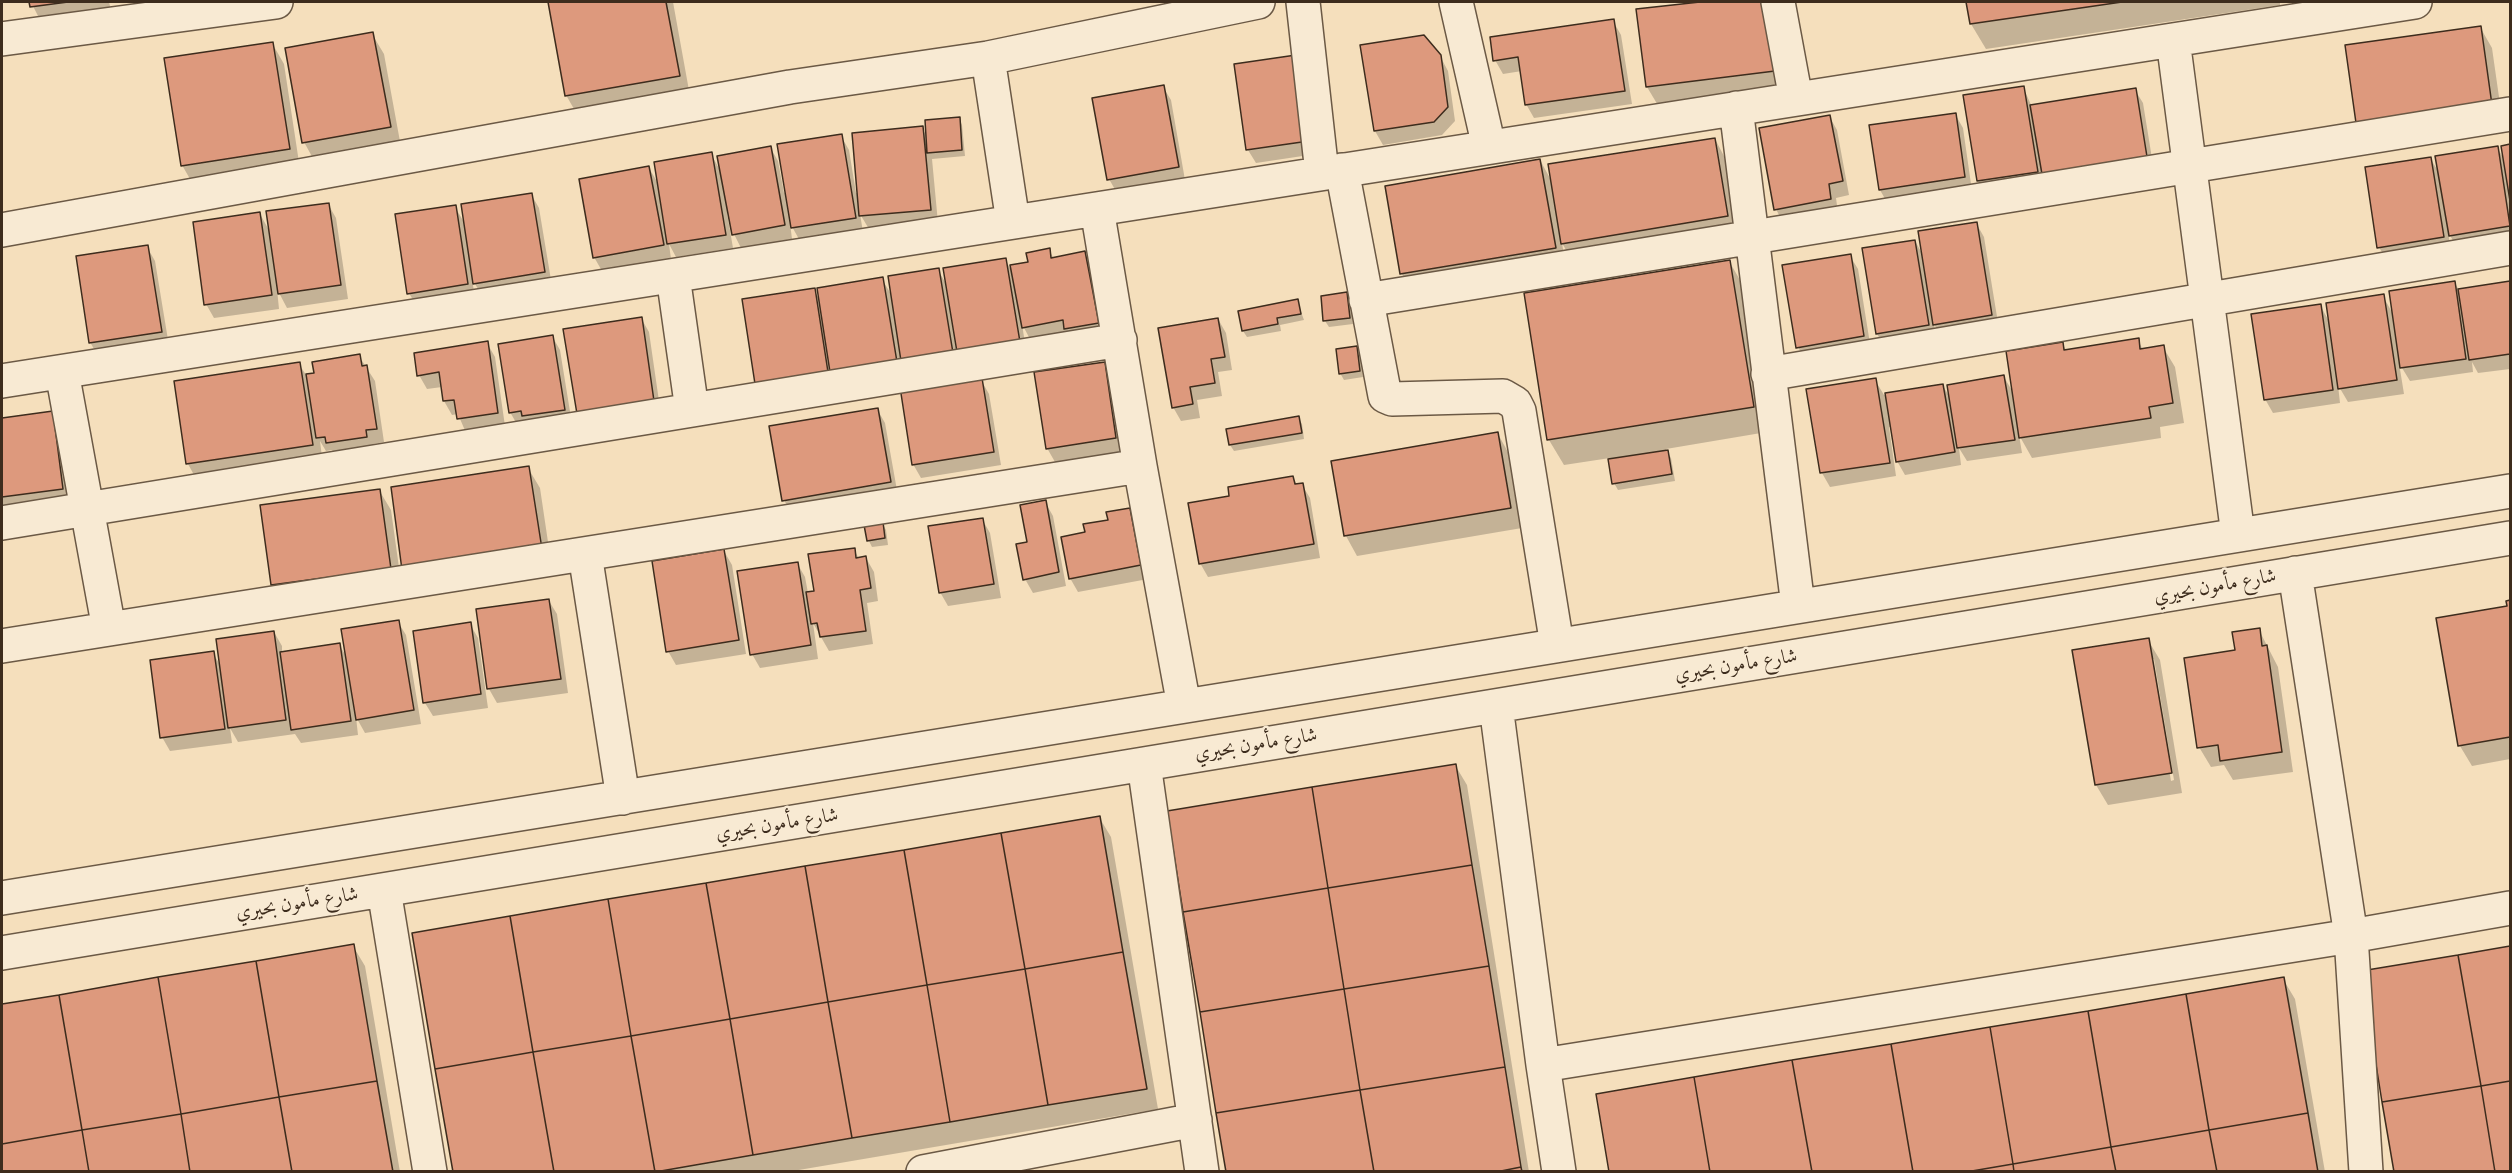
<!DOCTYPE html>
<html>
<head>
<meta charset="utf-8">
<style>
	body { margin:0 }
	#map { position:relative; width:2512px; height:1173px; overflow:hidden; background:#f5dfbc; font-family:"IM FELL French Canon",serif }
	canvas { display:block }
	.frame { position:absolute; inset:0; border:3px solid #3d2c1d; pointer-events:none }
</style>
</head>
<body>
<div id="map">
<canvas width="2512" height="1173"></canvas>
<div class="frame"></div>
</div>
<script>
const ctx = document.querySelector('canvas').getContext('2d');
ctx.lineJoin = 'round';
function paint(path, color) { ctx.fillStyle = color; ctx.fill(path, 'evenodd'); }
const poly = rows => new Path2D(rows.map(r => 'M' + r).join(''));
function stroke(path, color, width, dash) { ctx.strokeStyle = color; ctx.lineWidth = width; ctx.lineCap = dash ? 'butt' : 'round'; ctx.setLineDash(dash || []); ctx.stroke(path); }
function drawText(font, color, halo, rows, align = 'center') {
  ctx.font = font + ' "IM FELL French Canon",Amiri,serif'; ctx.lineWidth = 5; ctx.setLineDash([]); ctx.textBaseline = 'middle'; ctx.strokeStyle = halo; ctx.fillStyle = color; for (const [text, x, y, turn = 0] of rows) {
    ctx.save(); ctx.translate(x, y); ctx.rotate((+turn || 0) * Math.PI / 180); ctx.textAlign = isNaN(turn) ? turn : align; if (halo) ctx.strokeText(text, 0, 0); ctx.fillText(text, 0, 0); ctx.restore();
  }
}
const shadow = poly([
	[31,2,109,2,111,10,40,20],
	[550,2,673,2,690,96,578,116,566,95],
	[1712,2,1769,2,1786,91,1659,107,1647,87,1638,11],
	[1968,2,2280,2,2280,5,1986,49,1971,24],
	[1613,21,1621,35,1632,104,1534,118,1526,104,1522,71,1503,74,1495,60],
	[2480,27,2492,48,2503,125,2369,142],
	[372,34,384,54,401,147,315,162,304,142],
	[272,43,284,64,300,169,194,186,182,165],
	[1440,56,1448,71,1455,121,1442,135,1383,145,1375,131],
	[1236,65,1316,154,1256,163,1248,150],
	[1163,87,1171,100,1185,180,1117,193,1109,179],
	[2023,87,2032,107,2135,90,2143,103,2155,177,1986,194,1978,181],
	[1955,114,1963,128,1972,191,1888,204,1880,190,1871,126],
	[1829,116,1837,130,1849,195,1836,198,1838,213,1783,223,1776,209],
	[959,118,962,125,965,156,932,159,938,223,869,229,860,214,863,232,800,241,790,223,792,239,741,248,734,234,729,212,727,213,733,248,676,257,669,244,671,259,602,271,594,257,649,168,659,185,711,154,721,172,770,147,778,161,784,193,841,136,849,150,856,193,859,193,922,128,927,137],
	[1715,139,1726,160,1738,237,1574,264,1562,243,1566,268,1413,294,1402,274,1540,160,1552,182],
	[2510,146,2510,241,2458,249,2448,232,2451,250,2387,261,2379,247,2430,158,2440,174,2497,147,2505,161,2503,147],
	[531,194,539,208,552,286,483,297,472,279,475,298,417,307,409,293,455,207,465,224],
	[328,204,336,218,348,299,287,308,277,289,279,309,214,318,206,304,260,214,270,232],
	[1976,223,1984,237,1999,329,1942,338,1934,324,1936,339,1885,347,1877,334,1915,241,1923,255],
	[147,247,155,261,169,346,98,356,90,342],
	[1049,250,1054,259,1085,253,1093,267,1106,336,1031,341,1022,324,1027,356,957,350,959,367,765,397,814,290,820,300,882,279,892,296,938,270,948,287,1005,259,1012,272],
	[1850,256,1858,269,1871,350,1806,361,1798,347],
	[1729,261,1744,287,1767,432,1666,449,1671,458,1675,481,1618,490,1614,483,1610,458,1564,465,1549,440,1525,294],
	[2454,282,2459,290,2510,283,2510,369,2478,373,2472,362,2473,372,2410,381,2399,363,2404,394,2348,402,2338,385,2340,403,2273,413,2265,399,2320,305,2330,323,2383,296,2394,316],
	[1346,294,1350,300,1353,324,1329,327,1325,321],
	[1297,301,1304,320,1280,325,1281,331,1247,337,1243,331],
	[641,318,649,332,661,415,586,427],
	[1218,319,1226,333,1232,370,1218,372,1222,396,1197,400,1200,418,1181,421,1173,407],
	[552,336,560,350,572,424,518,426,510,412],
	[2138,340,2143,350,2163,347,2175,367,2184,423,2160,427,2161,438,2032,458,2019,435,2022,453,1967,461,1959,448,1961,465,1905,475,1897,461,1892,427,1889,427,1896,476,1830,487,1822,473,1808,390,1875,380,1884,395,1943,386,1951,399,2004,377,2014,394,2062,344,2067,351],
	[487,343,495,357,505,426,466,433,458,414,452,415,444,401,442,387,427,389,419,375],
	[1356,347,1360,354,1363,377,1344,380,1340,373],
	[359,356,375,381,384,442,373,444,374,450,336,456,332,450,326,451,320,441,323,465,199,484,188,464,299,364,306,375,316,374],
	[1104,363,1112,377,1123,452,1055,462,1047,448],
	[981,380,989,394,1001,465,921,478,913,464],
	[877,409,885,423,898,496,792,514,784,500],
	[52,413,60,427,70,502,2,512,2,419],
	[1298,417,1302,424,1304,439,1234,451,1230,445,1228,430],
	[1498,434,1509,454,1522,528,1357,556,1346,536,1333,462],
	[528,468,540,488,552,569,416,590],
	[1293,477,1297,485,1302,485,1310,498,1320,558,1208,577,1200,563,1231,497],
	[379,490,391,510,402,589,284,605,272,585,262,507],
	[1045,502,1053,516,1066,586,1033,593,1025,579,1028,543],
	[1129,510,1137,524,1148,579,1078,592,1070,578,1087,533],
	[982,519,990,533,1001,598,948,606,940,592],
	[882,523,886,530,888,545,872,547,869,541,866,526],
	[854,549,859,559,866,558,874,572,878,601,867,603,873,644,829,651,813,623,818,659,760,668,752,654,797,563,805,577,808,593,816,592],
	[724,551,732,565,746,654,676,665,668,651],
	[549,601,557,614,568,693,497,703,489,689,478,610],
	[2510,601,2510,759,2472,766,2460,746,2438,619,2508,607,2508,602],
	[398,622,406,635,421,724,365,733,356,717,358,735,301,743,295,734,238,742,230,728,232,743,170,751,162,737,213,653,222,668,274,632,282,646,282,653,339,645,347,657],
	[470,624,478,638,488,708,433,716,425,703],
	[2259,630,2278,667,2293,772,2233,780,2224,765,2211,767,2199,747,2236,652],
	[2148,640,2160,660,2182,793,2108,805,2096,785],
	[2151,659,2154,659,2174,780,2171,781],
	[1455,765,1467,785,1529,1172,1227,1172],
	[1099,817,1111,837,1158,1109,787,1172,454,1172],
	[353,946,365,966,400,1172,2,1172,2,1006],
	[2510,948,2510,1172,2395,1172,2362,972],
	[2283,979,2295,999,2325,1172,1611,1172]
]);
const building = poly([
	[29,2,68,2,30,7,29,2],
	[548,2,666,2,680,76,565,96,548,2],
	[1700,2,1767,2,1775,71,1646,87,1636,9,1700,2],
	[1966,2,2122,2,1970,24,1966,2],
	[1614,19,1625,91,1525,105,1518,57,1493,61,1490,37,1614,19],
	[2481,26,2492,105,2356,123,2345,45,2481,26],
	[373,32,391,127,302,143,285,48,373,32],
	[1424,35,1441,55,1448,107,1434,122,1374,131,1360,45,1424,35],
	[273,42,290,149,181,166,164,58,273,42],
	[1296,55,1309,141,1246,150,1234,64,1296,55],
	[1164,85,1179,167,1107,180,1092,98,1164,85],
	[2024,86,2038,172,1977,181,1963,95,2024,86],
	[2136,88,2148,163,2043,180,2030,105,2136,88],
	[1956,113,1965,177,1879,190,1869,125,1956,113],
	[1830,115,1843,181,1829,184,1831,199,1774,210,1759,128,1830,115],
	[960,117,962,150,927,153,925,120,960,117],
	[923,126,931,210,859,216,852,133,923,126],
	[842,134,856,218,791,228,777,144,842,134],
	[1715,138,1728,216,1561,244,1548,164,1715,138],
	[2510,144,2510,201,2501,146,2510,144],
	[771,146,785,225,732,235,717,156,771,146],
	[2498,146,2510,226,2449,236,2435,156,2498,146],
	[712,152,726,235,667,244,654,162,712,152],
	[2431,157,2444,237,2377,248,2365,167,2431,157],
	[1540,159,1556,248,1400,274,1385,186,1540,159],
	[649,166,664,245,593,258,579,179,649,166],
	[532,193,545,272,473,284,461,204,532,193],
	[329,203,341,285,278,294,266,211,329,203],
	[456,205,468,284,407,294,395,214,456,205],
	[260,212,272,295,204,305,193,222,260,212],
	[1977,222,1992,315,1933,325,1918,231,1977,222],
	[1915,240,1929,325,1876,334,1862,248,1915,240],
	[148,245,162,332,89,343,76,256,148,245],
	[1050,248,1051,258,1085,251,1099,323,1064,329,1063,320,1022,328,1010,265,1028,262,1026,253,1050,248],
	[1851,254,1864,336,1796,348,1782,265,1851,254],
	[1006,258,1020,342,957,352,943,268,1006,258],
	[1730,260,1754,407,1547,440,1524,293,1730,260],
	[939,268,953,353,901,361,888,276,939,268],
	[883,277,897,362,830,372,817,288,883,277],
	[2455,281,2466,359,2400,368,2389,291,2455,281],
	[2510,281,2510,354,2469,360,2458,289,2510,281],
	[815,288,828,372,755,384,742,299,815,288],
	[1347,292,1350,318,1323,321,1321,296,1347,292],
	[2384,294,2397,380,2338,389,2326,303,2384,294],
	[1298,299,1301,314,1277,318,1278,324,1242,331,1238,311,1298,299],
	[2321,304,2333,390,2264,400,2251,314,2321,304],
	[642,317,654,401,577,414,563,329,642,317],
	[1218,318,1225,357,1211,359,1215,383,1190,387,1193,404,1172,408,1158,328,1218,318],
	[553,335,565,410,522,416,521,411,509,413,498,344,553,335],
	[2139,338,2140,349,2164,345,2173,403,2149,407,2151,418,2019,438,2006,351,2063,342,2064,350,2139,338],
	[488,341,498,413,457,419,454,400,443,401,439,372,417,376,414,353,488,341],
	[1357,346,1360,371,1339,374,1336,349,1357,346],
	[360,354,362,366,367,365,377,429,366,430,367,437,326,443,325,437,316,438,306,374,314,373,312,362,360,354],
	[300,362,313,445,186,464,174,381,300,362],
	[1105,362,1116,438,1046,449,1034,372,1105,362],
	[2004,375,2015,440,1957,448,1947,385,2004,375],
	[982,378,994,452,912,465,900,387,982,378],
	[1876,378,1890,463,1820,473,1806,389,1876,378],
	[1943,384,1955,452,1896,462,1885,393,1943,384],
	[878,408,891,482,782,501,769,426,878,408],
	[53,411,63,489,2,497,2,418,53,411],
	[1299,416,1302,433,1229,445,1226,429,1299,416],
	[1498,432,1511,508,1344,536,1331,461,1498,432],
	[1668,450,1672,474,1612,484,1608,459,1668,450],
	[529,466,542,549,402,570,391,487,529,466],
	[1293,476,1295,484,1303,483,1314,544,1199,564,1188,503,1229,496,1228,487,1293,476],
	[380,489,391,569,271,585,260,505,380,489],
	[1046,500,1059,572,1023,580,1016,544,1027,542,1020,505,1046,500],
	[1130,508,1141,565,1069,579,1061,537,1085,532,1083,524,1108,520,1106,512,1130,508],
	[983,518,994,584,939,593,928,526,983,518],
	[883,522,885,538,867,541,864,525,883,522],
	[855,548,856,558,866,556,871,588,860,590,866,631,820,637,817,623,811,624,806,592,814,591,808,554,855,548],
	[724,549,739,640,666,652,652,561,724,549],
	[798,562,811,645,750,655,737,571,798,562],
	[549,599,561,679,487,689,476,609,549,599],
	[2510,600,2510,737,2458,746,2436,618,2507,606,2506,601,2510,600],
	[399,620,414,710,356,720,341,629,399,620],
	[471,622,481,694,423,703,413,631,471,622],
	[2260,628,2262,646,2267,645,2282,752,2220,761,2218,745,2197,748,2184,658,2235,650,2232,632,2260,628],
	[274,631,286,720,228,728,216,639,274,631],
	[2149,638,2172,773,2095,785,2072,650,2149,638],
	[340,643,351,721,291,730,280,652,340,643],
	[214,651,225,729,160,738,150,660,214,651],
	[1456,764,1472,865,1328,888,1312,787,1456,764],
	[1312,787,1328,888,1183,912,1167,811,1312,787],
	[1100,816,1123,952,1025,969,1001,833,1100,816],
	[1001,833,1025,969,927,985,904,850,1001,833],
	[904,850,927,985,828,1002,805,866,904,850],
	[1472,865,1489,966,1344,989,1328,888,1472,865],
	[805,866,828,1002,730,1019,706,883,805,866],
	[706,883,730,1019,631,1036,608,899,706,883],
	[1328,888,1344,989,1200,1012,1183,912,1328,888],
	[608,899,631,1036,533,1052,510,916,608,899],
	[510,916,533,1052,435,1069,412,933,510,916],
	[354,944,377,1081,279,1097,256,961,354,944],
	[2510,946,2510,1081,2481,1086,2458,955,2510,946],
	[1123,952,1147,1089,1048,1105,1025,969,1123,952],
	[2458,955,2481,1086,2382,1102,2361,971,2458,955],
	[256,961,279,1097,181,1114,158,977,256,961],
	[1489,966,1505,1067,1360,1090,1344,989,1489,966],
	[1025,969,1048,1105,950,1122,927,985,1025,969],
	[158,977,181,1114,82,1130,59,995,158,977],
	[2284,977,2308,1113,2209,1130,2186,994,2284,977],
	[927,985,950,1122,852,1138,828,1002,927,985],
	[1344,989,1360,1090,1216,1113,1200,1012,1344,989],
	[2186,994,2209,1130,2111,1147,2088,1011,2186,994],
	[59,995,82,1130,2,1144,2,1004,59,995],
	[828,1002,852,1138,753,1155,730,1019,828,1002],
	[2088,1011,2111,1147,2013,1164,1990,1027,2088,1011],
	[730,1019,753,1155,655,1172,631,1036,730,1019],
	[1990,1027,2013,1164,1966,1172,1913,1172,1891,1044,1990,1027],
	[631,1036,655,1172,554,1172,533,1052,631,1036],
	[1891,1044,1913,1172,1812,1172,1792,1060,1891,1044],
	[533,1052,554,1172,453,1172,435,1069,533,1052],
	[1792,1060,1812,1172,1710,1172,1694,1077,1792,1060],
	[1505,1067,1521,1167,1496,1172,1374,1172,1360,1090,1505,1067],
	[1694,1077,1710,1172,1609,1172,1596,1094,1694,1077],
	[377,1081,393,1172,292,1172,279,1097,377,1081],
	[2510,1081,2510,1172,2495,1172,2481,1086,2510,1081],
	[2481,1086,2495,1172,2394,1172,2382,1102,2481,1086],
	[1360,1090,1374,1172,1226,1172,1216,1113,1360,1090],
	[279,1097,292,1172,190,1172,181,1114,279,1097],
	[2308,1113,2318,1172,2217,1172,2209,1130,2308,1113],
	[181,1114,190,1172,89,1172,82,1130,181,1114],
	[82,1130,89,1172,2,1172,2,1144,82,1130],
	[2209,1130,2217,1172,2116,1172,2111,1147,2209,1130],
	[2111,1147,2116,1172,2014,1172,2013,1164,2111,1147],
	[2013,1164,2014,1172,1966,1172,2013,1164],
	[1521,1167,1522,1172,1496,1172,1521,1167]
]);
const minor = poly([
	[1303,2,1322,173],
	[1456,2,1489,147],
	[1778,2,1796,99],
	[2,39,276,2],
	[2173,40,2238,535],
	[988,58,1013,222],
	[1736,108,1798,606],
	[1342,170,1385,396,1392,399,1503,396,1515,403,1519,411,1557,645],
	[1097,209,1140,466,1184,706],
	[2,230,790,87,988,58,1258,2],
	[673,276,692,410],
	[1366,300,2510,114],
	[62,372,109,629],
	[1768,374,2510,248],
	[2,381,2415,2],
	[2,523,1120,340],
	[585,554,623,798],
	[2295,573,2351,936,2366,1172],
	[2,646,1140,466],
	[1496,706,1543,1065,1559,1172],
	[1144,764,1202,1172],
	[384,890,430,1172],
	[2,898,2510,491],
	[2,953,2510,538],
	[1543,1065,2351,936,2510,908],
	[923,1172,1195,1120]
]);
const streetNames = [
	["شارع مأمون بحيري",2215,587,-10],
	["شارع مأمون بحيري",1736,666,-9],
	["شارع مأمون بحيري",1256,745,-9],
	["شارع مأمون بحيري",777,825,-9],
	["شارع مأمون بحيري",297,904,-9]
];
paint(shadow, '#0003');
paint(building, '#dd997d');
stroke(building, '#3d2c1d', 1.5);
stroke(minor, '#6b5945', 36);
stroke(minor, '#f8ead3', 33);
drawText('20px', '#3d2c1d', '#f8ead3', streetNames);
</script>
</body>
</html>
